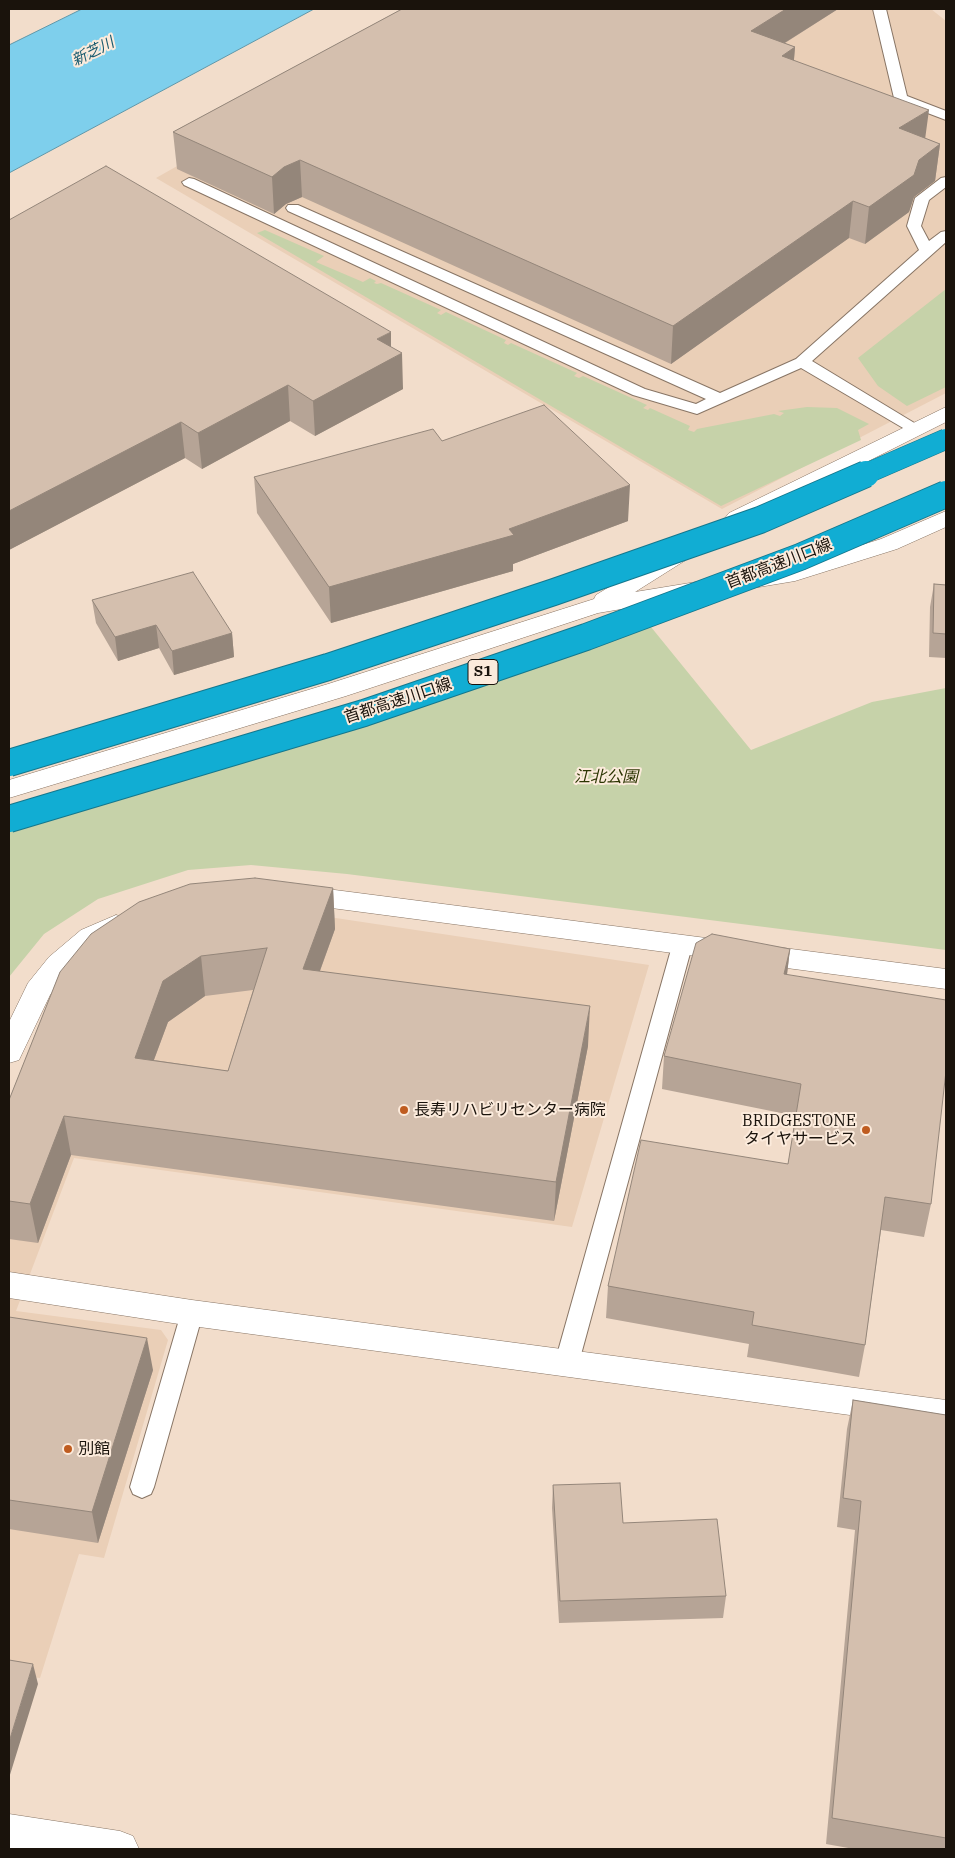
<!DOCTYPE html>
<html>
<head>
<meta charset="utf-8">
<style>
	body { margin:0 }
	#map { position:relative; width:955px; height:1858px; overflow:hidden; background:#f2ddcb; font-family:"IBM Plex Serif",serif }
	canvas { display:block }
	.frame { position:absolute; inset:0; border:10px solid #1a130c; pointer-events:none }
</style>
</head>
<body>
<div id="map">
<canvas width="955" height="1858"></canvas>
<div class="frame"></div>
</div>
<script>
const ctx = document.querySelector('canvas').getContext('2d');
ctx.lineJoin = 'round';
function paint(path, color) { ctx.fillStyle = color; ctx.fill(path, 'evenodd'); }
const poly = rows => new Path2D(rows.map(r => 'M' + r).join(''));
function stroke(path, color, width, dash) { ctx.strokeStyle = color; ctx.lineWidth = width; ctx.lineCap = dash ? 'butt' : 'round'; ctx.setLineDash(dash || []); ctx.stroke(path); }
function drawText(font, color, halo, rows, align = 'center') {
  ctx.font = font + ' "IBM Plex Serif","Noto Sans JP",serif'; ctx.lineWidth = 4; ctx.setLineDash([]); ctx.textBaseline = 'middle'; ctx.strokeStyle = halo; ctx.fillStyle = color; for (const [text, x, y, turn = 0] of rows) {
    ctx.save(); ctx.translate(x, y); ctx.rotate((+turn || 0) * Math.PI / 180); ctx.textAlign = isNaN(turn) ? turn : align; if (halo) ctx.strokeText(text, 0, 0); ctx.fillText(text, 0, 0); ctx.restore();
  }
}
const built = poly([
	[455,9,931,9,946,21,946,393,722,509,156,178],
	[329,917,649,965,572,1227,74,1158,16,1311,161,1330,168,1340,104,1558,79,1554,40,1678,9,1674,9,1120]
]);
const green = poly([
	[265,230,324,256,316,262,363,282,370,278,376,281,374,283,377,284,381,283,441,310,437,313,441,315,446,312,506,340,504,343,508,345,511,343,577,373,574,376,579,378,583,376,647,405,643,408,648,410,650,408,690,426,688,430,694,432,697,429,774,414,780,416,784,413,778,411,807,407,837,408,869,424,858,430,861,440,721,506,257,233],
	[946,289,946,387,907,406,878,386,858,358],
	[651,627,751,750,872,702,946,688,946,950,347,874,251,865,188,870,98,899,44,934,9,977,9,819]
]);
const water = poly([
	[82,9,314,9,9,173,9,45,82,9]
]);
const lane = poly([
	[873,9,886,9,907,96,946,111,946,120,896,101,894,98,873,9],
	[946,177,946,187,929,200,921,226,929,241,941,232,946,231,946,242,812,361,921,427,923,430,915,435,801,368,697,414,633,395,184,185,182,182,189,178,194,179,645,389,696,404,706,399,288,211,286,208,288,205,298,205,720,393,796,359,919,250,907,226,915,198,941,178,946,177],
	[682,939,689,941,692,946,579,1362,575,1369,567,1372,559,1369,555,1362,672,946,675,941,682,939],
	[192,1304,200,1306,203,1313,154,1487,151,1494,142,1498,133,1494,130,1487,181,1313,184,1306,192,1304]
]);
const street = poly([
	[296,885,946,969,946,989,286,902,282,895,286,888,296,885],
	[116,915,126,918,130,925,126,932,101,944,69,971,50,995,19,1060,9,1063,9,1022,28,983,49,957,81,930,116,915],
	[9,1272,192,1300,946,1400,946,1428,192,1326,9,1298,9,1272],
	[9,1814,120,1831,133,1836,139,1849,9,1849,9,1814]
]);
const secondary = poly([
	[946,407,946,422,745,523,737,525,729,523,725,518,729,513,946,407],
	[946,511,946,527,897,549,795,581,753,588,745,586,741,581,745,576,792,567,881,539,946,511],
	[681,546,689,548,693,553,689,558,635,592,696,582,704,585,708,590,704,595,598,613,346,696,9,798,9,780,328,684,594,599,596,595,673,548,681,546]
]);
const highwayBridgeFar1 = poly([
	[863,475,946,439]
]);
const highwayBridge = poly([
	[9,763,328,667,554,592,760,520,866,474],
	[9,819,364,713,586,637,800,557,946,494]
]);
const wall = poly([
	[402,9,838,9,785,43,795,47,794,60,925,138,940,144,935,181,914,197,909,212,865,244,849,238,671,364,302,197,286,204,274,214,177,169,173,132],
	[9,220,391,347,403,389,315,436,290,421,202,469,185,458,9,550],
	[442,441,628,521,513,564,513,571,331,623,257,513,254,477],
	[934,584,946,585,946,658,929,657,930,607],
	[92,600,232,633,234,657,174,675,159,648,118,661,96,623],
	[333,888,335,929,320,971,588,1046,554,1221,71,1155,38,1243,9,1239,9,1100,60,972],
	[253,990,228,1071,154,1060,168,1022,205,996],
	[790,949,787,975,931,1204,924,1237,881,1230,865,1345,859,1377,747,1357,749,1344,606,1318,608,1286,788,1164,796,1116,662,1089,664,1056],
	[9,1317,153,1370,98,1543,9,1529],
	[853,1400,946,1415,946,1849,854,1849,826,1844,855,1530,837,1527,847,1429],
	[553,1485,623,1523,726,1596,723,1618,559,1623,552,1508]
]);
const shadedWall = poly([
	[786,9,838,9,748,66,751,31],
	[795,47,792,82,782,56],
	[929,110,924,147,899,128],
	[940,144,935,181,914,197,909,212,865,244,869,207,919,160],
	[300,160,302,197,286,204,274,214,272,177,284,167],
	[853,201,849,238,671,364,673,326],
	[391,332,391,359,402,353,403,389,315,436,313,401,377,339],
	[288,385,290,421,202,469,198,433],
	[181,422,185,458,9,550,9,511],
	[630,485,628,521,513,564,513,571,331,623,329,587,509,529],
	[156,625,159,648,118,661,115,637],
	[232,633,234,657,174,675,172,651],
	[333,888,335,929,306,1009,303,969],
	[790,949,786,982,784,974],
	[201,956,205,996,168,1022,140,1097,135,1058,163,981],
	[590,1006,588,1046,554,1221,556,1182],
	[64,1116,71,1155,38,1243,30,1204],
	[147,1338,153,1370,98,1543,92,1512],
	[33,1664,38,1684,9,1778,9,1742]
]);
const building = poly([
	[402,9,786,9,751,31,795,47,782,56,929,110,899,128,940,144,919,160,914,175,869,207,853,201,673,326,300,160,284,167,272,177,173,132,402,9],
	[106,166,391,332,377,339,402,353,313,401,288,385,198,433,181,422,9,511,9,220,106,166],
	[544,405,630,485,509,529,514,535,329,587,254,477,433,429,442,441,544,405],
	[193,572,232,633,172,651,156,625,115,637,92,600,193,572],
	[934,584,946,585,946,634,933,633,934,584],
	[255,878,333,888,303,969,590,1006,556,1182,64,1116,30,1204,9,1201,9,1100,60,972,91,934,139,902,190,884,255,878],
	[267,948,228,1071,135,1058,163,981,201,956,267,948],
	[712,934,790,949,784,974,946,1000,946,1071,931,1204,885,1197,865,1345,752,1325,754,1312,608,1286,641,1140,788,1164,801,1084,664,1056,696,943,712,934],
	[9,1317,147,1338,92,1512,9,1500,9,1317],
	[853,1400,946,1415,946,1838,832,1818,861,1501,843,1498,853,1400],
	[620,1483,623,1523,717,1519,726,1596,560,1601,553,1485,620,1483],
	[9,1660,33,1664,9,1742,9,1660]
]);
const markers = [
	[404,1110,5,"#bf5c20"],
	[866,1130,5,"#bf5c20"],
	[68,1449,5,"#bf5c20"]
];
const farWaternames = [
	["新芝川",93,52,-27]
];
const shields = [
	[483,672,30]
];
const shieldNames = [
	["S1",483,672]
];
const streetNames = [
	["首都高速川口線",779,564,-21],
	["首都高速川口線",398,701,-18]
];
const parkNames = [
	["江北公園",606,777]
];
const poiNames = [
	["長寿リハビリセンター病院",414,1110],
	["BRIDGESTONE",856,1121,"right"],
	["タイヤサービス",856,1139,"right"],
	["別館",78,1449]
];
paint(built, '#eacfb7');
paint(green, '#c6d2a9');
paint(water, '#7ecfec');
stroke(water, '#6097a9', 1);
stroke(lane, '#887565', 2);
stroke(street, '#887565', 1);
stroke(secondary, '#887565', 1);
paint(lane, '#fff');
paint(street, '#fff');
paint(secondary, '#fff');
stroke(highwayBridgeFar1, '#14778d', 21, []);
stroke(highwayBridge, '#14778d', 28, []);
stroke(highwayBridgeFar1, '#11add3', 20);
stroke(highwayBridge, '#11add3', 26);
paint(wall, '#b6a496');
paint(shadedWall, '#94867a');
paint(building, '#d4bfae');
stroke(building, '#94867a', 1);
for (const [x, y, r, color] of markers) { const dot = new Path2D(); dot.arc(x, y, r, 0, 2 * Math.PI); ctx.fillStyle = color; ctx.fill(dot); stroke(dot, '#fcebdc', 2); }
drawText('italic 15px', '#1a5b6f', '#fcebdc', farWaternames);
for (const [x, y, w] of shields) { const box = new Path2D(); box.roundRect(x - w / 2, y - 12.5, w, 25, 4); ctx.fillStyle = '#fcebdc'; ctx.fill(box); stroke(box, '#1a130c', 1); }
drawText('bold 15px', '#1a130c', null, shieldNames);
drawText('16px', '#1a130c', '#fcebdc', streetNames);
drawText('italic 16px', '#2c3603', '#fcebdc', parkNames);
drawText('16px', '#1a130c', '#fcebdc', poiNames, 'left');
</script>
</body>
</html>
